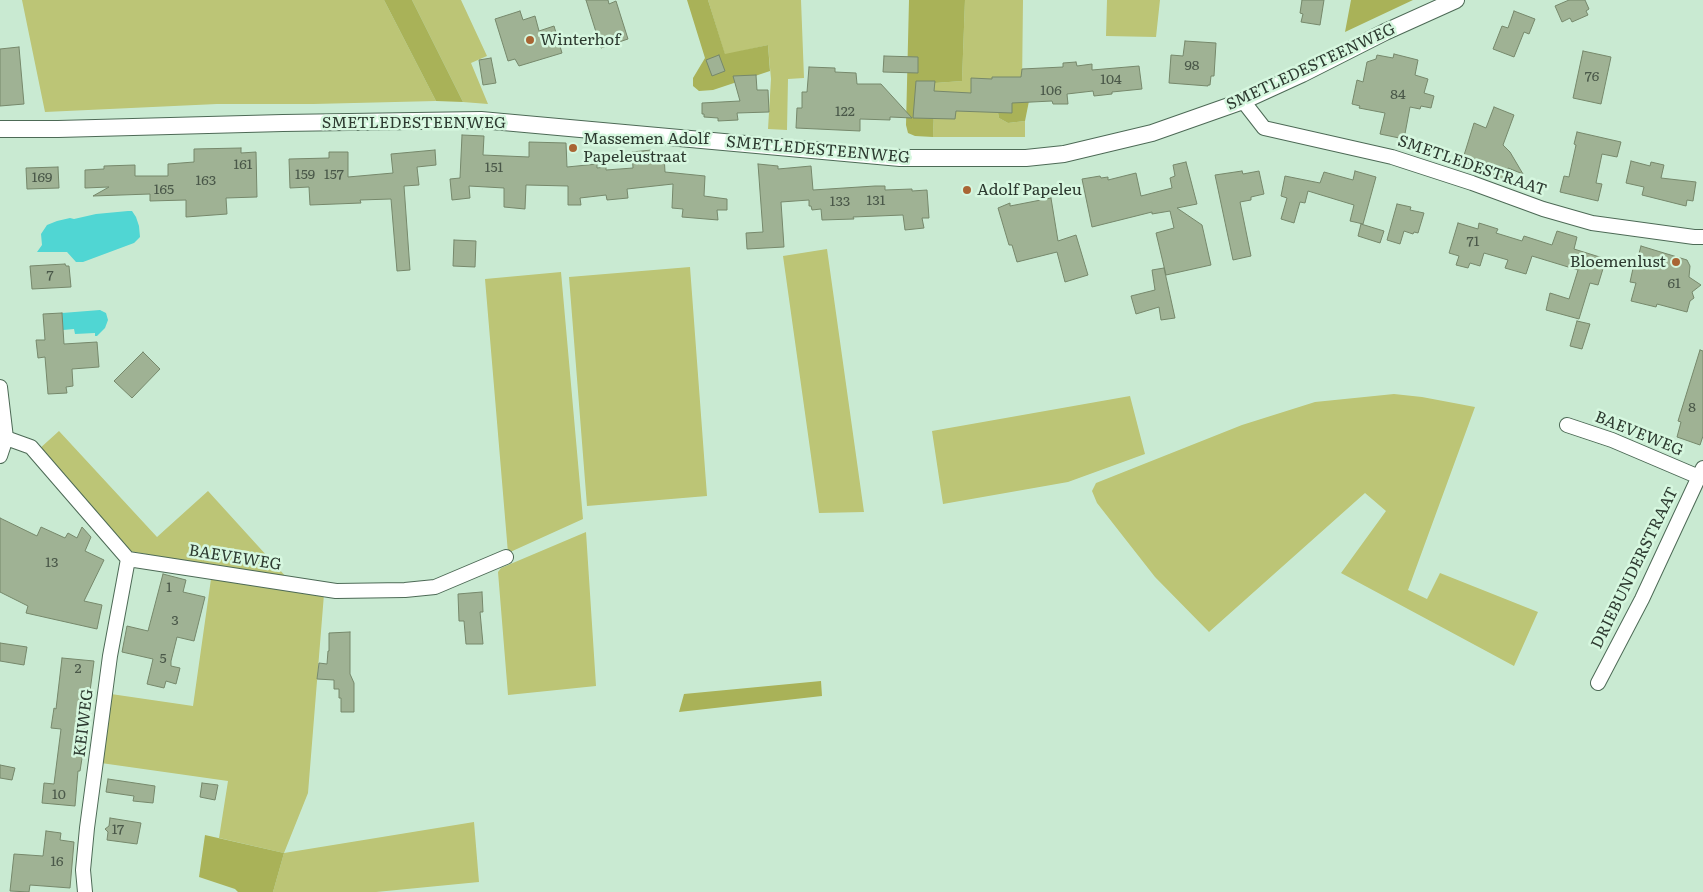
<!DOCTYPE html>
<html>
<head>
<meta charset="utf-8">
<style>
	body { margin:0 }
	canvas { display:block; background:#c9ead2 }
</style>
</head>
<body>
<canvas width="1703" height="892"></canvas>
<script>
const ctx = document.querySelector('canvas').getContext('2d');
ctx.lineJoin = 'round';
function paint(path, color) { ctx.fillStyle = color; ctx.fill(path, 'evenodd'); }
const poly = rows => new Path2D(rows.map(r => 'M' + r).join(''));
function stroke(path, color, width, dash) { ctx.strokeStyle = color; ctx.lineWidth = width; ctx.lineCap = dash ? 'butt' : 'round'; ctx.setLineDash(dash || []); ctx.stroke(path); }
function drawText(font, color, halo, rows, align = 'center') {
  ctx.font = font + ' Literata,serif'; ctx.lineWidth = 5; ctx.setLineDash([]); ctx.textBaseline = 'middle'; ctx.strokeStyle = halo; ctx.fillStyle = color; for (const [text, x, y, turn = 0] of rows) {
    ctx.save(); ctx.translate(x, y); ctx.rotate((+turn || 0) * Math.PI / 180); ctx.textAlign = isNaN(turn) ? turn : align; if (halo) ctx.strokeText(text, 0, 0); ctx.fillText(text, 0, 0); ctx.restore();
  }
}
const green = poly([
	[22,0,384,0,436,101,313,104,217,104,45,112],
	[412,0,461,0,487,56,471,63,488,104,463,102],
	[708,0,801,0,804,78,788,79,787,130,768,129,771,79,768,45,725,55],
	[965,0,1023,0,1022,86,996,102,999,118,1008,123,1025,121,1025,137,933,137,935,83,962,81],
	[1107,0,1160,0,1156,37,1106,36],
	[827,249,864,512,819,513,783,256],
	[690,267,707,496,587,506,569,277],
	[561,272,583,519,508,553,485,279],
	[1394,394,1422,397,1475,407,1408,590,1427,599,1440,573,1538,612,1514,666,1341,573,1386,511,1365,493,1209,632,1155,577,1097,503,1092,491,1096,483,1242,425,1315,402],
	[1130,396,1145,454,1068,482,943,504,932,431],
	[59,431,157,537,208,491,288,579,129,551,38,450],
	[586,532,596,686,508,695,498,572,501,568],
	[211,579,324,594,308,793,284,853,474,822,479,882,376,892,273,892,284,853,219,838,228,781,101,763,111,694,193,706]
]);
const forest = poly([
	[384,0,412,0,463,102,436,101],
	[687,0,708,0,725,54,768,45,770,71,713,90,699,91,693,86,693,78,705,58],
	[909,0,965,0,962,81,935,83,933,137,915,136,908,133,906,125],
	[1351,0,1413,0,1345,32],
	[1030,96,1025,121,1008,123,999,118,996,102],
	[821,681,822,696,679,712,684,694],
	[205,835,284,853,273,892,238,892,235,889,199,877]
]);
const water = poly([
	[128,211,132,211,136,217,139,226,140,237,134,243,83,262,76,262,67,252,37,252,42,245,41,234,47,225,57,221,70,218,74,219,96,214],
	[100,310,106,313,108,320,105,328,97,336,95,336,95,333,75,334,74,329,63,330,62,313]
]);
const building = poly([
	[586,0,608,0,609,4,616,1,628,39,601,48,586,0],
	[1302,0,1324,0,1320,25,1301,22,1303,14,1300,13,1302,0],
	[1569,0,1585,0,1589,9,1586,11,1588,15,1572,22,1570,18,1562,22,1555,6,1569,0],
	[520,11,523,20,535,16,539,31,554,26,562,53,519,66,515,59,508,61,495,19,520,11],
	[1514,11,1535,19,1529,34,1524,32,1514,57,1493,49,1502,26,1508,28,1514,11],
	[1185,41,1216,43,1214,76,1211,76,1210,85,1208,85,1208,86,1169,83,1171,55,1183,56,1185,41],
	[19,47,24,104,0,106,0,49,19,47],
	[1583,51,1611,57,1601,104,1573,98,1583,51],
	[1394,54,1418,60,1415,75,1428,79,1424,93,1434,96,1431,108,1421,106,1420,109,1410,107,1404,139,1380,134,1385,113,1359,108,1360,106,1352,104,1357,80,1363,82,1367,62,1376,59,1377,55,1393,58,1394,54],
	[719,55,725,71,712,76,706,60,719,55],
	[884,56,918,57,918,73,883,72,884,56],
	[491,58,496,83,483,85,479,60,491,58],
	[1076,62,1077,66,1092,64,1092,70,1139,66,1142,89,1112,92,1112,94,1094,96,1093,91,1067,94,1068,104,1053,104,1052,101,1012,103,1012,113,956,111,955,119,913,118,916,81,935,81,934,91,971,93,971,78,992,79,992,77,1021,77,1022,69,1063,67,1063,63,1076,62],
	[809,67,835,68,835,72,856,73,857,84,881,84,912,118,890,117,890,120,860,119,860,131,796,128,797,108,802,108,802,92,807,92,809,67],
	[756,75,757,90,768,90,769,112,737,113,738,120,718,121,718,118,704,117,704,114,702,114,702,103,740,101,733,76,756,75],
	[1494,107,1514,115,1503,145,1510,152,1523,174,1508,168,1504,180,1461,165,1474,123,1486,128,1494,107],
	[1577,132,1621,142,1617,157,1602,154,1597,178,1596,183,1602,184,1598,201,1560,192,1564,176,1569,177,1576,145,1574,144,1577,132],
	[462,135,484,136,483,155,529,157,529,142,566,143,567,167,597,164,597,168,606,167,606,170,633,168,632,152,651,150,652,156,664,155,665,172,705,176,704,196,727,199,727,210,717,210,718,220,682,217,683,209,672,208,673,184,627,189,628,198,607,200,606,195,580,198,581,205,568,205,568,186,526,185,525,209,504,207,504,188,469,186,470,198,452,200,450,179,460,178,462,135],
	[241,148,241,153,256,152,257,197,226,198,227,214,186,217,186,200,150,201,150,194,93,196,109,187,85,188,85,170,104,169,104,166,135,165,135,176,168,176,168,164,194,162,194,149,241,148],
	[435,150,436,165,417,167,419,185,404,186,410,270,397,271,391,199,360,200,361,203,310,205,309,187,290,188,289,159,329,158,329,152,348,152,348,177,393,173,391,154,435,150],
	[1631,161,1650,166,1651,162,1664,165,1661,178,1696,182,1693,201,1687,200,1686,206,1642,195,1644,187,1626,183,1631,161],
	[1186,162,1197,204,1177,208,1202,225,1211,265,1166,275,1156,233,1174,228,1170,211,1152,214,1152,212,1092,227,1082,179,1100,176,1101,178,1108,177,1108,180,1136,173,1141,196,1172,188,1170,178,1175,176,1173,165,1186,162],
	[758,164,778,166,778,169,811,166,813,190,875,186,885,186,885,190,912,189,912,191,927,190,929,218,922,218,924,228,905,230,903,215,853,217,854,219,822,220,821,209,812,210,811,206,809,206,809,200,781,202,784,247,747,249,746,233,763,232,758,164],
	[58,167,59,188,27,189,26,168,58,167],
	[1242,171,1243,174,1259,171,1264,194,1251,197,1251,200,1240,202,1251,256,1233,260,1215,175,1242,171],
	[1355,171,1376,177,1363,224,1350,221,1354,205,1308,191,1305,203,1300,202,1294,223,1281,219,1287,198,1281,196,1285,176,1320,183,1324,172,1353,180,1355,171],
	[1051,198,1058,241,1076,235,1088,275,1065,282,1057,252,1017,262,1012,245,1009,245,998,208,1010,203,1010,206,1051,198],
	[1397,204,1411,207,1410,210,1424,213,1418,233,1414,232,1413,234,1404,231,1400,244,1387,240,1397,204],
	[1458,223,1478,229,1479,223,1498,229,1496,233,1522,241,1524,236,1552,245,1557,231,1577,237,1574,249,1606,259,1598,285,1590,283,1579,319,1546,310,1550,293,1569,299,1578,270,1532,256,1526,274,1505,268,1508,260,1484,253,1480,266,1470,263,1468,268,1456,265,1459,256,1449,253,1458,223],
	[1361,224,1384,231,1380,243,1358,236,1361,224],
	[454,240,476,241,475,267,453,266,454,240],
	[1641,246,1687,260,1690,266,1689,277,1701,285,1692,292,1694,298,1690,301,1687,312,1657,304,1656,307,1631,301,1636,283,1630,282,1634,264,1636,265,1641,246],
	[65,264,66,266,69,266,71,287,32,289,30,266,65,264],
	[1164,268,1175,318,1161,320,1159,307,1136,314,1131,296,1155,290,1152,270,1164,268],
	[62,313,64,344,97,342,99,367,72,369,73,386,66,387,67,393,48,394,45,357,38,358,36,340,45,340,43,314,62,313],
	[1577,321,1590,324,1582,349,1570,346,1577,321],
	[1700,350,1703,351,1703,436,1700,445,1677,437,1681,422,1678,421,1700,350],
	[143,352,160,369,132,398,114,381,143,352],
	[0,518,37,536,41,527,65,538,68,533,77,538,82,527,91,537,85,551,104,560,84,601,102,605,97,629,26,613,28,606,0,592,0,518],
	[163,574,186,580,183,592,205,597,194,641,177,637,171,661,171,666,180,668,176,684,166,681,164,688,147,684,153,659,122,652,127,626,148,631,163,574],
	[482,592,483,612,480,612,483,644,466,644,464,621,459,621,458,594,482,592],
	[350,632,350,674,354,683,354,712,341,712,341,698,339,698,339,689,334,689,334,680,317,679,319,663,327,664,328,651,329,651,329,633,350,632],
	[0,643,27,647,24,665,0,661,0,643],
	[62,658,94,661,87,714,89,714,80,771,78,771,75,806,42,803,44,783,54,784,61,729,51,728,54,708,56,709,62,658],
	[0,765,15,768,12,780,0,778,0,765],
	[108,779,155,786,153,803,133,801,134,796,106,792,108,779],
	[202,783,218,785,215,800,200,797,202,783],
	[110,818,141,823,137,844,107,840,108,832,105,829,109,826,110,818],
	[46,831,61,833,60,840,74,842,70,888,30,885,29,892,10,891,14,854,43,856,46,831]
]);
const minor = poly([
	[1243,101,1264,128,1392,157,1472,183,1543,209,1592,223,1694,237,1703,237],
	[0,387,6,438,0,456],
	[1567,425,1612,440,1699,477],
	[6,438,31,447,128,559,336,591,405,590,435,587,506,557],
	[1598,683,1642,599,1703,468],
	[85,892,83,870,87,828,110,656,128,559]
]);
const tertiary = poly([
	[0,129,58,129,283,123,481,120,900,158,1026,158,1064,154,1152,133,1243,101,1302,74,1385,32,1456,0]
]);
const markers = [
	[530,40,5,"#a96534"],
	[573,148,5,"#a96534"],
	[967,190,5,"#a96534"],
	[1676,262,5,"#a96534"]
];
const numberNames = [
	["98",1192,66],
	["76",1592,77],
	["104",1111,80],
	["106",1051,91],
	["84",1398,95],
	["122",845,112],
	["161",243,165],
	["151",494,168],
	["159",305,175],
	["157",334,175],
	["169",42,178],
	["163",206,181],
	["165",164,190],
	["131",876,201],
	["133",840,202],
	["71",1473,242],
	["7",50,276],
	["61",1674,284],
	["8",1692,408],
	["13",52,563],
	["1",169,588],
	["3",175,621],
	["5",163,659],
	["2",78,669],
	["10",59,795],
	["17",118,830],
	["16",57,862]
];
const poiNames = [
	["Winterhof",540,40],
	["Massemen Adolf",583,139],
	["Papeleustraat",583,157],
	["Adolf Papeleu",977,190],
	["Bloemenlust",1666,262,"right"]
];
const streetNames = [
	["SMETLEDESTEENWEG",1311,67,-25],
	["SMETLEDESTEENWEG",414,123],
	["SMETLEDESTEENWEG",818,150,5],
	["SMETLEDESTRAAT",1472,166,19],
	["BAEVEWEG",1639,434,22],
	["BAEVEWEG",235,558,9],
	["DRIEBUNDERSTRAAT",1635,568,-64],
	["KEIWEG",84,723,-83]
];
paint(green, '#bcc576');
paint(forest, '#a9b258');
paint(water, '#50d6d3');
paint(building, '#9fb294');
stroke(building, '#76886b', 1);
stroke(minor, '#4d6a56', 16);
stroke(tertiary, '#4d6a56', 18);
stroke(minor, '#fff', 14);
stroke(tertiary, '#fff', 16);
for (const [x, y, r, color] of markers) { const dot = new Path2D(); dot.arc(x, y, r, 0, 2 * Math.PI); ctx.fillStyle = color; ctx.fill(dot); stroke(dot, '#d6f7df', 2); }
drawText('14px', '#4a5849', null, numberNames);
drawText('16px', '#2d3a30', '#d6f7df', poiNames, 'left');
drawText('16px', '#2d3a30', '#d6f7df', streetNames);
</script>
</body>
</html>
